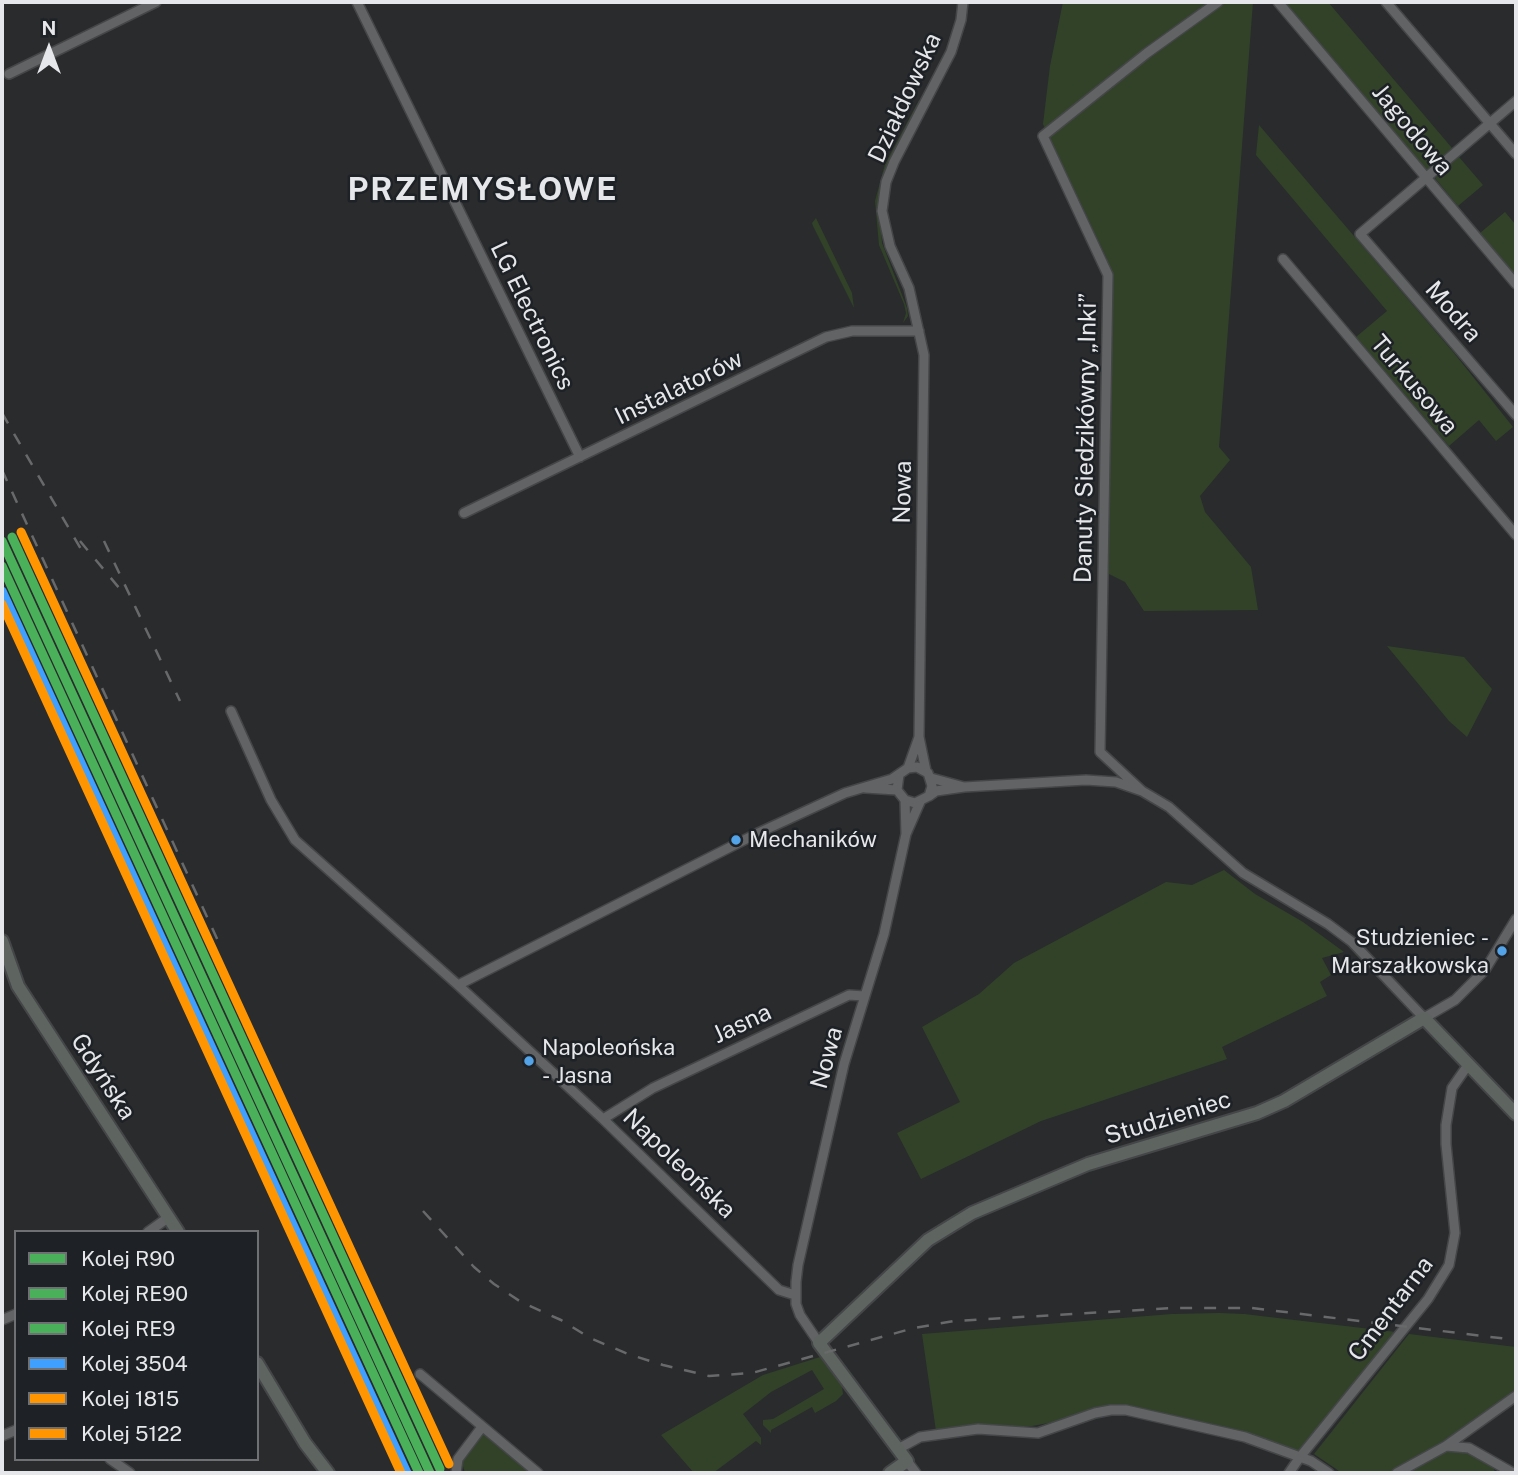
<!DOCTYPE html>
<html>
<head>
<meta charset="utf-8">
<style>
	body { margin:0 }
	#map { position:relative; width:1518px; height:1475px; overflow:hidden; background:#292b2d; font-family:"Public Sans",sans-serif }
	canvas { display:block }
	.frame { position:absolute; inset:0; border:4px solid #e5e7ea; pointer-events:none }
	.legend { position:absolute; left:14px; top:1230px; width:245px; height:231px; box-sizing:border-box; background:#1e2125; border:2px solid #6e7074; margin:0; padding:9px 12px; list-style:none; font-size:21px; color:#e5e7ea }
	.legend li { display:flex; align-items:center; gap:14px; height:35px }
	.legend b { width:35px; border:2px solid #6e7074 }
	.north { position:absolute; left:14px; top:14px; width:70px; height:70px; -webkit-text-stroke:5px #1e2125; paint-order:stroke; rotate:0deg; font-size:19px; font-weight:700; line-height:28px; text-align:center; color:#e5e7ea }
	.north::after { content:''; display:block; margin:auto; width:24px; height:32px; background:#e5e7ea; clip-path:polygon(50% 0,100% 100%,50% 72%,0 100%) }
</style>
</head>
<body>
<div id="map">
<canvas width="1518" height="1475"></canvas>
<div class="frame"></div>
<ul class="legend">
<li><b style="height:9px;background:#4ab15a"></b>Kolej R90</li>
<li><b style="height:9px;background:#4ab15a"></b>Kolej RE90</li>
<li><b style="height:9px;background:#4ab15a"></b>Kolej RE9</li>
<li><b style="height:9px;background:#40a0ff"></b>Kolej 3504</li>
<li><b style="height:9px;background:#ff9500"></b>Kolej 1815</li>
<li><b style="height:9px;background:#ff9500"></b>Kolej 5122</li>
</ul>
<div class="north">N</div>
</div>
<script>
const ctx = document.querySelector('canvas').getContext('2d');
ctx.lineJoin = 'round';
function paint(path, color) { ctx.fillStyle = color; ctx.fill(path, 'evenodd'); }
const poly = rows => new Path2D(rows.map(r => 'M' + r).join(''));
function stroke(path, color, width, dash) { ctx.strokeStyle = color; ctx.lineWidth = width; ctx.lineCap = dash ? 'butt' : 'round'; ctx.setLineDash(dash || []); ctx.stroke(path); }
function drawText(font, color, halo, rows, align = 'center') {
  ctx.font = font + ' "Public Sans",sans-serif'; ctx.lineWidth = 5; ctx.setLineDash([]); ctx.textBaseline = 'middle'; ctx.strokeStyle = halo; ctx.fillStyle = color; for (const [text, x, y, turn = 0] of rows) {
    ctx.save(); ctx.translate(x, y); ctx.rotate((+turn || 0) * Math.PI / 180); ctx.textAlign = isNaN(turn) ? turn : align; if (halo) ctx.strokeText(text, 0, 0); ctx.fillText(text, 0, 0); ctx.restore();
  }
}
const green = poly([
	[1063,2,1253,2,1219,447,1230,460,1200,496,1205,512,1251,567,1258,610,1144,611,1125,582,1105,572,1103,379,1107,259,1043,124,1050,66],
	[1285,2,1328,2,1452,148,1427,170],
	[919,100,922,101,887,168,879,201,882,243,907,308,908,316,903,323,906,313,904,304,879,245,875,201,885,164],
	[1259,125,1454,353,1513,427,1496,441,1479,420,1449,446,1356,337,1387,311,1256,155],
	[1459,157,1483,185,1458,206,1435,178],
	[1505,212,1516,225,1516,276,1480,233],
	[816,218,852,293,854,308,813,226,812,223],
	[1387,646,1464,657,1492,689,1467,737,1449,721],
	[1224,870,1255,894,1303,922,1344,952,1322,958,1331,975,1320,982,1327,996,1222,1047,1227,1059,1041,1121,921,1179,897,1133,960,1102,922,1027,979,994,1014,963,1166,882,1192,885],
	[1220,1313,1244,1314,1396,1332,1297,1452,1107,1407,1054,1422,1032,1426,970,1427,936,1431,922,1334,1172,1314],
	[1409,1334,1516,1347,1516,1392,1412,1462,1389,1473,1342,1473,1314,1454],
	[820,1357,842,1386,843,1394,836,1401,815,1413,812,1407,771,1430,771,1433,763,1425,763,1420,773,1419,824,1389,812,1370,771,1392,743,1414,761,1438,761,1445,756,1441,713,1473,694,1473,661,1435,763,1375],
	[484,1433,534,1473,465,1473,461,1460,472,1448,478,1436],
	[1446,1451,1462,1451,1493,1465,1495,1473,1409,1473]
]);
const minor = poly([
	[357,2,580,457],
	[1278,2,1516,284],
	[1386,2,1516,154],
	[9,74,156,2],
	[1516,101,1360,234,1516,415],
	[1283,259,1516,535],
	[464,513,826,337,852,331,919,331],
	[231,711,271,800,295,840,458,985,603,1119,779,1290,795,1295],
	[908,768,919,737],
	[926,771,919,737,924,355,909,288,890,246,882,211,886,182,894,162,951,52,961,20,963,2],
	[931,778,964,787],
	[865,788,897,790],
	[1142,791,1100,752,1108,275,1043,136,1147,53,1218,2],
	[929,796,936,791,964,787,1086,780,1116,782,1142,791,1169,807,1243,873,1328,924,1352,942,1424,1018,1455,1000,1485,970,1516,919],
	[905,800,906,834],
	[458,985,756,834,845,793,892,779,908,768,917,767,928,773,932,786,929,796,915,803,905,800,897,790,899,775],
	[603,1119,653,1088,849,995,864,996],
	[148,1232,169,1217],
	[2,1320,16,1314],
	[819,1343,800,1315,796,1304,796,1282,798,1265,844,1064,884,934,906,834,920,802],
	[420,1374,538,1473],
	[2,1436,16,1430],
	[1446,1446,1469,1448,1513,1473],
	[898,1449,920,1437,978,1429,1038,1433,1095,1413,1111,1410,1126,1410,1245,1437,1311,1461,1329,1473],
	[110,1459,130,1473],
	[907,1461,916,1473],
	[456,1473,458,1459,482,1427],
	[1289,1473,1300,1457,1428,1299,1449,1265,1455,1233,1446,1144,1446,1125,1452,1088,1468,1065],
	[1397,1473,1446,1446,1516,1396]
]);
const major = poly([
	[2,941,18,986,178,1232],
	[257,1363,305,1443,328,1473],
	[890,1473,907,1461,819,1343,928,1240,972,1213,1088,1164,1257,1113,1284,1101,1424,1018,1516,1114]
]);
const rail = poly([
	[2,413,82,551],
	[2,470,219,943],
	[80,541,120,589],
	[104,541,180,701],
	[423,1211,474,1267,494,1284,521,1302,561,1320,590,1338,628,1354,663,1365,709,1376,752,1373,914,1328,954,1321,1174,1308,1252,1308,1516,1340]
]);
const rail1 = poly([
	[2,541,430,1473]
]);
const rail2 = poly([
	[2,566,419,1473]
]);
const rail3 = poly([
	[12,537,440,1469]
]);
const rail4 = poly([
	[2,591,407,1473]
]);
const rail5 = poly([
	[21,532,449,1464]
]);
const rail6 = poly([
	[2,604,401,1473]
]);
const markers = [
	[736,840,6,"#53a3e8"],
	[1502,951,6,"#53a3e8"],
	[529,1061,6,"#53a3e8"]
];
const busNames = [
	["Mechaników",749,840],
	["Studzieniec -",1489,938,"right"],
	["Marszałkowska",1489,966,"right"],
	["Napoleońska",542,1048],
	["- Jasna",542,1076]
];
const streetNames = [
	["Działdowska",905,98,-65],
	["Jagodowa",1412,130,50],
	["Modra",1453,312,49],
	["LG Electronics",532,316,64],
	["Turkusowa",1414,385,50],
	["Instalatorów",679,388,-26],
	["Danuty Siedzikówny „Inki”",1086,438,-89],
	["Nowa",903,492,-89],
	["Jasna",742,1024,-25],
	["Nowa",827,1058,-75],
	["Gdyńska",103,1077,57],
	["Studzieniec",1168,1118,-17],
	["Napoleońska",679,1164,44],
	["Cmentarna",1391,1309,-53]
];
const districtNames = [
	["PRZEMYSŁOWE",483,190]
];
paint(green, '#324228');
stroke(minor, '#444648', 12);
stroke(major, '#444648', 16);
stroke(minor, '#626365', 9);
stroke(major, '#5e6560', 12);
stroke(rail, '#68696a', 2.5, [12, 12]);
stroke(rail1, '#4ab15a', 9);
stroke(rail2, '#4ab15a', 9);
stroke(rail3, '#4ab15a', 9);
stroke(rail4, '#40a0ff', 9);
stroke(rail5, '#ff9500', 9);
stroke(rail6, '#ff9500', 9);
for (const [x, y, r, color] of markers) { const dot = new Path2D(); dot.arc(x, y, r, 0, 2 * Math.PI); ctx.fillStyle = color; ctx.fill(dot); stroke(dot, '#1e2125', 2.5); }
drawText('22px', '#e5e7ea', '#1e2125', busNames, 'left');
drawText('24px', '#e5e7ea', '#1e2125', streetNames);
ctx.letterSpacing = '2px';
drawText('bold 32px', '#e5e7ea', '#1e2125', districtNames);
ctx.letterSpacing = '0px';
</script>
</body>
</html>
